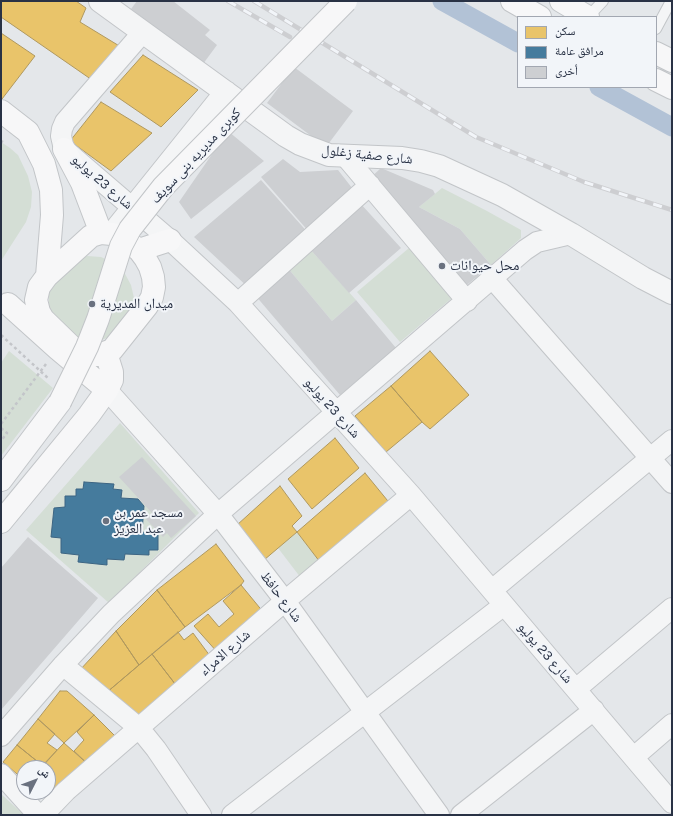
<!DOCTYPE html>
<html>
<head>
<meta charset="utf-8">
<style>
	body { margin:0 }
	#map { position:relative; width:673px; height:816px; overflow:hidden; background:#e4e7ea; font-family:Karla,"Noto Naskh Arabic",sans-serif }
	canvas { display:block }
	.frame { position:absolute; inset:0; border:2px solid #293245; pointer-events:none }
	.legend { position:absolute; left:517px; top:16px; width:140px; height:72px; box-sizing:border-box; background:#f2f5f9; border:1px solid #a2a7b1; margin:0; padding:5px 7px; list-style:none; font-size:12px; color:#293245 }
	.legend li { display:flex; align-items:center; gap:8px; height:20px }
	.legend b { width:20px; border:1px solid #a2a7b1 }
	.north { position:absolute; left:16px; top:760px; width:40px; height:40px; box-sizing:border-box; background:#f2f5f9; border:1px solid #a2a7b1; border-radius:50%; rotate:48deg; font-size:11px; font-weight:700; line-height:16px; text-align:center; color:#293245 }
	.north::after { content:''; display:block; margin:auto; width:14px; height:18px; background:#6a717f; clip-path:polygon(50% 0,100% 100%,50% 72%,0 100%) }
</style>
</head>
<body>
<div id="map">
<canvas width="673" height="816"></canvas>
<div class="frame"></div>
<ul class="legend">
<li><b style="height:11px;background:#e9c46a"></b>سكن</li>
<li><b style="height:11px;background:#457b9d"></b>مرافق عامة</li>
<li><b style="height:11px;background:#cdcfd2"></b>أخرى</li>
</ul>
<div class="north">ش</div>
</div>
<script>
const ctx = document.querySelector('canvas').getContext('2d');
ctx.lineJoin = 'round';
function paint(path, color) { ctx.fillStyle = color; ctx.fill(path, 'evenodd'); }
const poly = rows => new Path2D(rows.map(r => 'M' + r).join(''));
function stroke(path, color, width, dash) { ctx.strokeStyle = color; ctx.lineWidth = width; ctx.lineCap = dash ? 'butt' : 'round'; ctx.setLineDash(dash || []); ctx.stroke(path); }
function drawText(font, color, halo, rows, align = 'center') {
  ctx.font = font + ' Karla,"Noto Naskh Arabic",sans-serif'; ctx.lineWidth = 4; ctx.setLineDash([]); ctx.textBaseline = 'middle'; ctx.strokeStyle = halo; ctx.fillStyle = color; for (const [text, x, y, turn = 0] of rows) {
    ctx.save(); ctx.translate(x, y); ctx.rotate((+turn || 0) * Math.PI / 180); ctx.textAlign = isNaN(turn) ? turn : align; if (halo) ctx.strokeText(text, 0, 0); ctx.fillText(text, 0, 0); ctx.restore();
  }
}
const green = poly([
	[1,142,10,148,18,155,28,176,32,192,31,207,26,222,1,261],
	[442,188,487,211,521,230,521,238,491,265,460,229,419,207],
	[309,248,356,300,332,321,287,267],
	[409,248,452,298,400,342,357,292],
	[87,256,101,257,114,263,124,272,131,285,134,298,131,312,115,334,102,340,88,341,74,337,54,319,49,306,49,291,74,259],
	[9,351,53,388,1,456,1,363],
	[120,423,199,513,109,603,26,530],
	[297,532,323,566,304,582,278,548],
	[1,794,24,815,1,815]
]);
const homes = poly([
	[1,1,76,1,86,8,80,22,121,47,95,82,1,17,1,1],
	[1,33,35,56,2,99,1,98,1,33],
	[143,55,198,90,161,127,110,92,143,55],
	[101,102,152,133,111,171,70,141,101,102],
	[430,351,469,395,430,429,422,422,391,386,430,351],
	[391,386,422,422,386,452,355,416,391,386],
	[335,438,359,468,312,509,288,479,335,438],
	[365,473,392,506,323,566,297,532,365,473],
	[280,486,302,516,292,526,297,532,264,560,237,525,280,486],
	[216,544,244,581,241,585,185,627,157,590,216,544],
	[241,585,264,613,218,653,194,626,208,614,219,627,234,614,223,601,241,585],
	[157,590,185,627,139,665,116,631,157,590],
	[116,631,139,665,106,693,79,671,116,631],
	[178,632,184,640,193,633,213,660,179,689,152,654,178,632],
	[152,654,179,689,140,721,106,693,152,654],
	[60,691,67,691,94,715,64,743,38,719,60,691],
	[94,715,119,740,90,766,74,751,84,740,77,732,94,715],
	[38,719,55,734,47,743,57,750,43,766,17,745,38,719],
	[64,743,90,766,50,799,40,792,48,792,48,768,40,768,64,743],
	[17,745,43,766,40,768,24,768,24,780,3,762,17,745]
]);
const public = poly([
	[84,482,114,484,113,489,122,490,121,498,138,499,144,506,142,532,158,534,158,550,149,550,149,555,125,554,124,560,107,559,107,565,78,562,79,555,61,553,61,538,51,537,54,508,65,507,65,496,76,496,76,489,83,489,84,482]
]);
const canal = poly([
	[442,1,518,43],
	[599,87,672,127]
]);
const building = poly([
	[137,1,173,1,210,30,205,35,217,45,203,64,131,9],
	[294,67,353,111,326,147,267,103],
	[228,131,264,161,191,219,179,202],
	[283,159,300,172,338,170,356,193,310,233,261,177],
	[381,168,433,190,435,194,419,207,460,229,491,265,462,289,368,180],
	[261,180,310,235,251,290,194,237],
	[360,203,401,248,349,293,309,248],
	[287,267,332,321,356,300,396,348,340,395,255,295],
	[142,457,196,516,171,538,167,533,163,537,146,519,152,513,119,477],
	[28,537,98,598,1,710,1,568]
]);
const path = poly([
	[1,143,4,138],
	[1,335,49,379],
	[1,424,46,364],
	[1,428,7,433,1,441]
]);
const service = poly([
	[588,17,603,1],
	[656,29,671,1]
]);
const minor = poly([
	[143,32,65,122,62,129,61,136,64,149,170,240,238,303,411,495,672,803],
	[345,156,467,301],
	[492,278,672,483],
	[238,303,370,185],
	[107,390,218,514,285,601,439,815],
	[492,590,672,440],
	[63,665,139,728,156,749,201,815],
	[576,689,672,608],
	[1,736,63,665,111,614,218,514,525,250,537,242,571,234],
	[634,757,672,724],
	[1,774,38,815],
	[43,815,66,791,285,601,411,495],
	[232,815,504,605],
	[461,815,594,710]
]);
const tertiary = poly([
	[100,1,286,136,300,144,329,155,402,158,421,161,439,166,502,195,571,234,643,278,672,293],
	[112,234,226,92]
]);
const secondary = poly([
	[512,1,540,17],
	[561,1,588,17],
	[656,53,672,61],
	[656,80,672,88],
	[1,111,28,132,44,164,51,190,52,215,47,276],
	[64,149,82,183,101,233],
	[101,233,112,234,122,238,139,250,145,258,150,267,153,277,154,287,152,297,147,306,112,350,98,355,90,355,75,350,43,319,39,312,36,300,39,287,47,276,91,236,101,233],
	[139,250,170,240],
	[8,304,58,349,107,390],
	[1,480,60,402],
	[1,522,89,415,107,390,112,380,112,372,106,353]
]);
const rail = poly([
	[228,1,290,37],
	[254,1,476,137,584,182,672,210]
]);
const secondaryBridge = poly([
	[60,402,87,347,98,319,121,246,130,229,163,187,346,1]
]);
const markers = [
	[442,266,4,"#6a717f"],
	[92,304,4,"#6a717f"],
	[106,521,4,"#6a717f"]
];
const streetNames = [
	["شارع صفية زغلول",367,155,6],
	["كوبرى مديريه بنى سويف",196,156,-47],
	["شارع 23 يوليو",102,182,41],
	["شارع 23 يوليو",332,408,48],
	["شارع حافظ",281,597,53],
	["شارع الامراء",225,653,-41],
	["شارع 23 يوليو",545,653,49]
];
const poiNames = [
	["محل حيوانات",450,266],
	["ميدان المديرية",100,304],
	["مسجد عمر بن",114,513],
	["عبد العزيز",114,529]
];
paint(green, '#d4ded5');
paint(homes, '#e9c46a');
stroke(homes, '#af985f', 1);
paint(public, '#457b9d');
stroke(public, '#3d6583', 1);
stroke(canal, '#b2c2d6', 19);
paint(building, '#cdcfd2');
stroke(service, '#c2c5c8', 12);
stroke(minor, '#c2c5c8', 22);
stroke(tertiary, '#c2c5c8', 24);
stroke(secondary, '#c2c5c8', 24);
stroke(path, '#c3c5c9', 2.5, [3, 3]);
stroke(service, '#f4f5f6', 10);
stroke(minor, '#f4f5f6', 20);
stroke(tertiary, '#f4f5f6', 22);
stroke(secondary, '#f7f7f8', 22);
stroke(rail, '#cdced1', 4.5);
stroke(rail, '#f2f5f9', 3, [9]);
stroke(secondaryBridge, '#c2c5c8', 24, []);
stroke(secondaryBridge, '#f7f7f8', 22);
for (const [x, y, r, color] of markers) { const dot = new Path2D(); dot.arc(x, y, r, 0, 2 * Math.PI); ctx.fillStyle = color; ctx.fill(dot); stroke(dot, '#f2f5f9', 1.5); }
drawText('14px', '#293245', '#f2f5f9', streetNames);
drawText('14px', '#293245', '#f2f5f9', poiNames, 'left');
</script>
</body>
</html>
